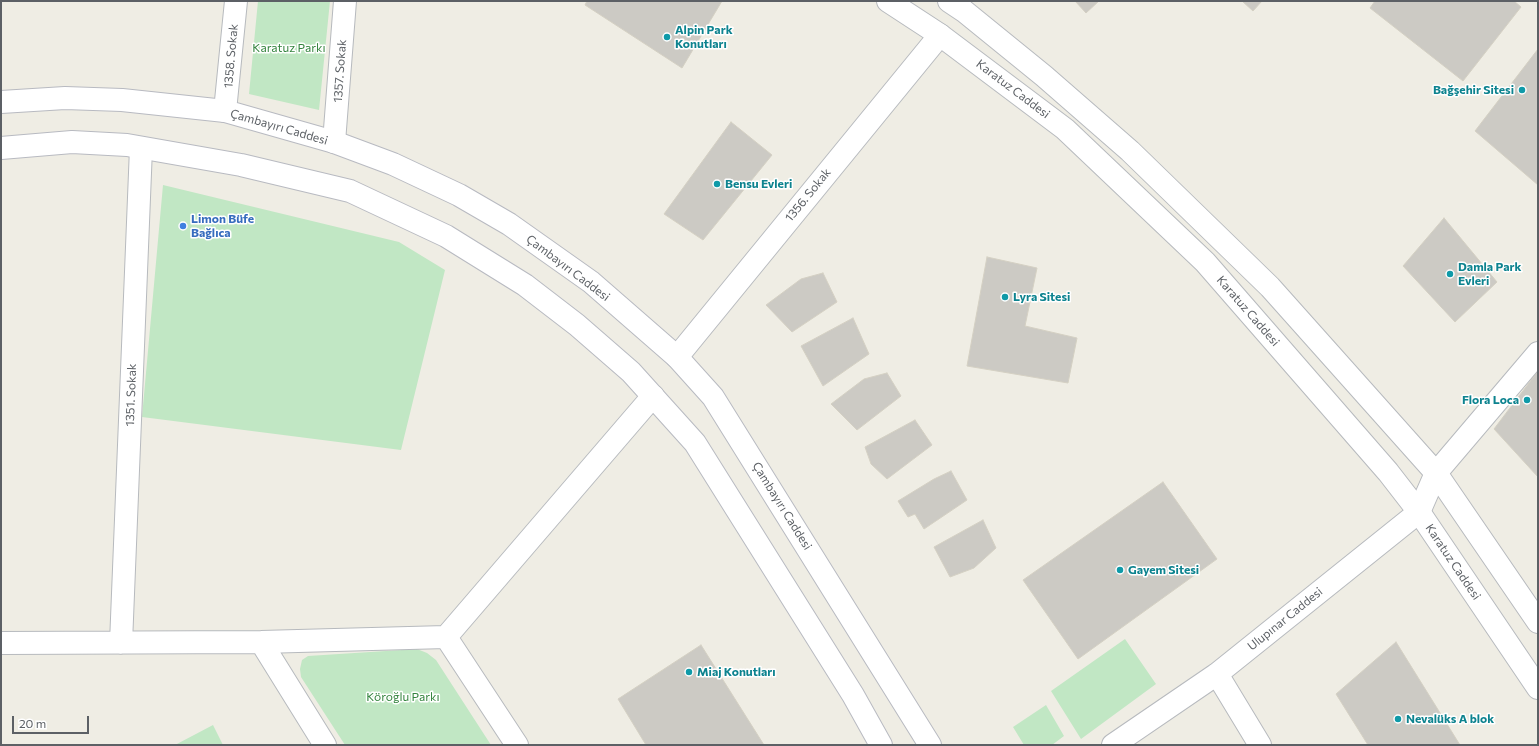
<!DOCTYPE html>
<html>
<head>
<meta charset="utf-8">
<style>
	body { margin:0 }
	#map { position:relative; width:1539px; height:746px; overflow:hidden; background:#efede4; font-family:Commissioner,sans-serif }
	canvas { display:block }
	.frame { position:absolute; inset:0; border:2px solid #5c6065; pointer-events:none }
	.scale { position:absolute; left:12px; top:716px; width:77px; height:18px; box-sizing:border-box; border:2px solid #5c6065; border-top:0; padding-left:5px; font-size:12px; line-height:14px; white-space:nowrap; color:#5c6065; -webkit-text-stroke:3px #fff; paint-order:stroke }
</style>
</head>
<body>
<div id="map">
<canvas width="1539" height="746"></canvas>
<div class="frame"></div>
<div class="scale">20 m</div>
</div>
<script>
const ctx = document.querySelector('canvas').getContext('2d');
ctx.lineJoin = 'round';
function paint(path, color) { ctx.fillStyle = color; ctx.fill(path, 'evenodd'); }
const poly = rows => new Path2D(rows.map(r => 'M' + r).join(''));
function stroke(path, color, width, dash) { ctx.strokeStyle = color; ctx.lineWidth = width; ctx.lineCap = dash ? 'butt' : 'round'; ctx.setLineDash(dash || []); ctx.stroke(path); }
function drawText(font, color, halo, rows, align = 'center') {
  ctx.font = font + ' Commissioner,sans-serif'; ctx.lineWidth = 3; ctx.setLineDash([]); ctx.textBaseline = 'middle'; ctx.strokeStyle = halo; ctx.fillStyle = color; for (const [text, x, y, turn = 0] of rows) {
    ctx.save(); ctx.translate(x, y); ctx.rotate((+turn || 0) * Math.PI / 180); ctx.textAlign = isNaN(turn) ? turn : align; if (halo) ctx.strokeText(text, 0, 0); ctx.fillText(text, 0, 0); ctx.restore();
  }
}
const green = poly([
	[258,1,330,1,319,110,249,94],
	[163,185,399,242,445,270,401,450,142,417],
	[1125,639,1156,684,1081,739,1051,691],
	[417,649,427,653,436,660,491,745,345,745,301,677,300,669,302,660,308,656],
	[1046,705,1064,736,1052,745,1024,745,1013,727],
	[213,725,223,745,175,745]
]);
const building = poly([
	[587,1,722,1,682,68,585,5,587,1],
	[1075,1,1099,1,1086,13,1075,1],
	[1242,1,1262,1,1253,11,1242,1],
	[1375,1,1514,1,1521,7,1463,81,1370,8,1375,1],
	[1538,49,1538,185,1475,131,1538,49],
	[731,122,772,155,703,240,664,214,731,122],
	[1444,218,1497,282,1455,322,1403,266,1444,218],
	[987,257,1037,268,1025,326,1077,338,1068,383,967,366,987,257],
	[823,273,837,302,792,332,766,305,801,279,823,273],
	[853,318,869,354,823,386,801,346,853,318],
	[1538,371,1538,477,1494,429,1538,371],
	[887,373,901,396,857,430,831,404,864,379,887,373],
	[915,420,932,445,887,479,871,464,865,447,915,420],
	[951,471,967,500,924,529,915,514,908,517,898,501,934,479,951,471],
	[1163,482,1217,559,1078,659,1023,580,1163,482],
	[983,520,996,548,974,568,950,577,934,547,983,520],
	[1396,642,1460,745,1368,745,1336,694,1396,642],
	[701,645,764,745,646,745,618,699,701,645]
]);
const minor = poly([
	[225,111,236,1],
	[334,142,345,1],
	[677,357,940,35],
	[446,637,517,745],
	[261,642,325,745],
	[1,643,261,642,446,637,653,396],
	[121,643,141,148],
	[1217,674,1260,745],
	[1113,745,1217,674,1419,512,1436,473,1538,353]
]);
const tertiary = poly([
	[888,1,940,35,1065,129,1205,262,1388,472,1419,512,1538,688],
	[949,1,964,11,1044,76,1130,151,1270,287,1436,473,1538,622]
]);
const secondary = poly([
	[1,102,65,98,122,100,225,111,334,142,393,164,459,195,509,224,591,282,677,357,713,397,930,745],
	[1,148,72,142,127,145,241,165,350,191,446,236,525,285,577,325,631,372,695,443,853,695,881,745]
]);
const markers = [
	[667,37,4,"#0f9aa8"],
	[1522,90,4,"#0f9aa8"],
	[717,184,4,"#0f9aa8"],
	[183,226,4,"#3f7fe0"],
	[1450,274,4,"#0f9aa8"],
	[1005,297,4,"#0f9aa8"],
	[1527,400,4,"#0f9aa8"],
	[1120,570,4,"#0f9aa8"],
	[689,672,4,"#0f9aa8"],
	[1398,719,4,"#0f9aa8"]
];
const cultureNames = [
	["Alpin Park",675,30],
	["Konutları",675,44],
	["Bağşehir Sitesi",1514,90,"right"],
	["Bensu Evleri",725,184],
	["Damla Park",1458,267],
	["Evleri",1458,281],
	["Lyra Sitesi",1013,297],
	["Flora Loca",1519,400,"right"],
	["Gayem Sitesi",1128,570],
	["Miaj Konutları",697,672],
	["Nevalüks A blok",1406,719]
];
const parkNames = [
	["Karatuz Parkı",289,48],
	["Köroğlu Parkı",403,697]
];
const streetNames = [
	["1358. Sokak",231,56,-85],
	["1357. Sokak",340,71,-86],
	["Karatuz Caddesi",1013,89,37],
	["Çambayırı Caddesi",279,127,16],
	["1356. Sokak",808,195,-51],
	["Çambayırı Caddesi",568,268,37],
	["Karatuz Caddesi",1248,311,49],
	["1351. Sokak",131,395,-88],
	["Çambayırı Caddesi",782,506,58],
	["Karatuz Caddesi",1453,562,56],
	["Ulupınar Caddesi",1285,619,-39]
];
const shopNames = [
	["Limon Büfe",191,219],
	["Bağlıca",191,233]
];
paint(green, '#c1e7c4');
paint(building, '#cccac4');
stroke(building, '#d4d0c3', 1);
stroke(minor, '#b7babe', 24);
stroke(tertiary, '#b7babe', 24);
stroke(secondary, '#b8bac1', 24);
stroke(minor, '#fff', 22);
stroke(tertiary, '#fff', 22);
stroke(secondary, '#fff', 22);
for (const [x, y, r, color] of markers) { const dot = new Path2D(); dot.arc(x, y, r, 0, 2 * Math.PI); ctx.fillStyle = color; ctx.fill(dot); stroke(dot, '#fff', 1.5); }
drawText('bold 12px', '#0d838f', '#fff', cultureNames, 'left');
drawText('12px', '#34843e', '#fff', parkNames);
drawText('12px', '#5c6065', '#fff', streetNames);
drawText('bold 12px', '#366cbe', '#fff', shopNames, 'left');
</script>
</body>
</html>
